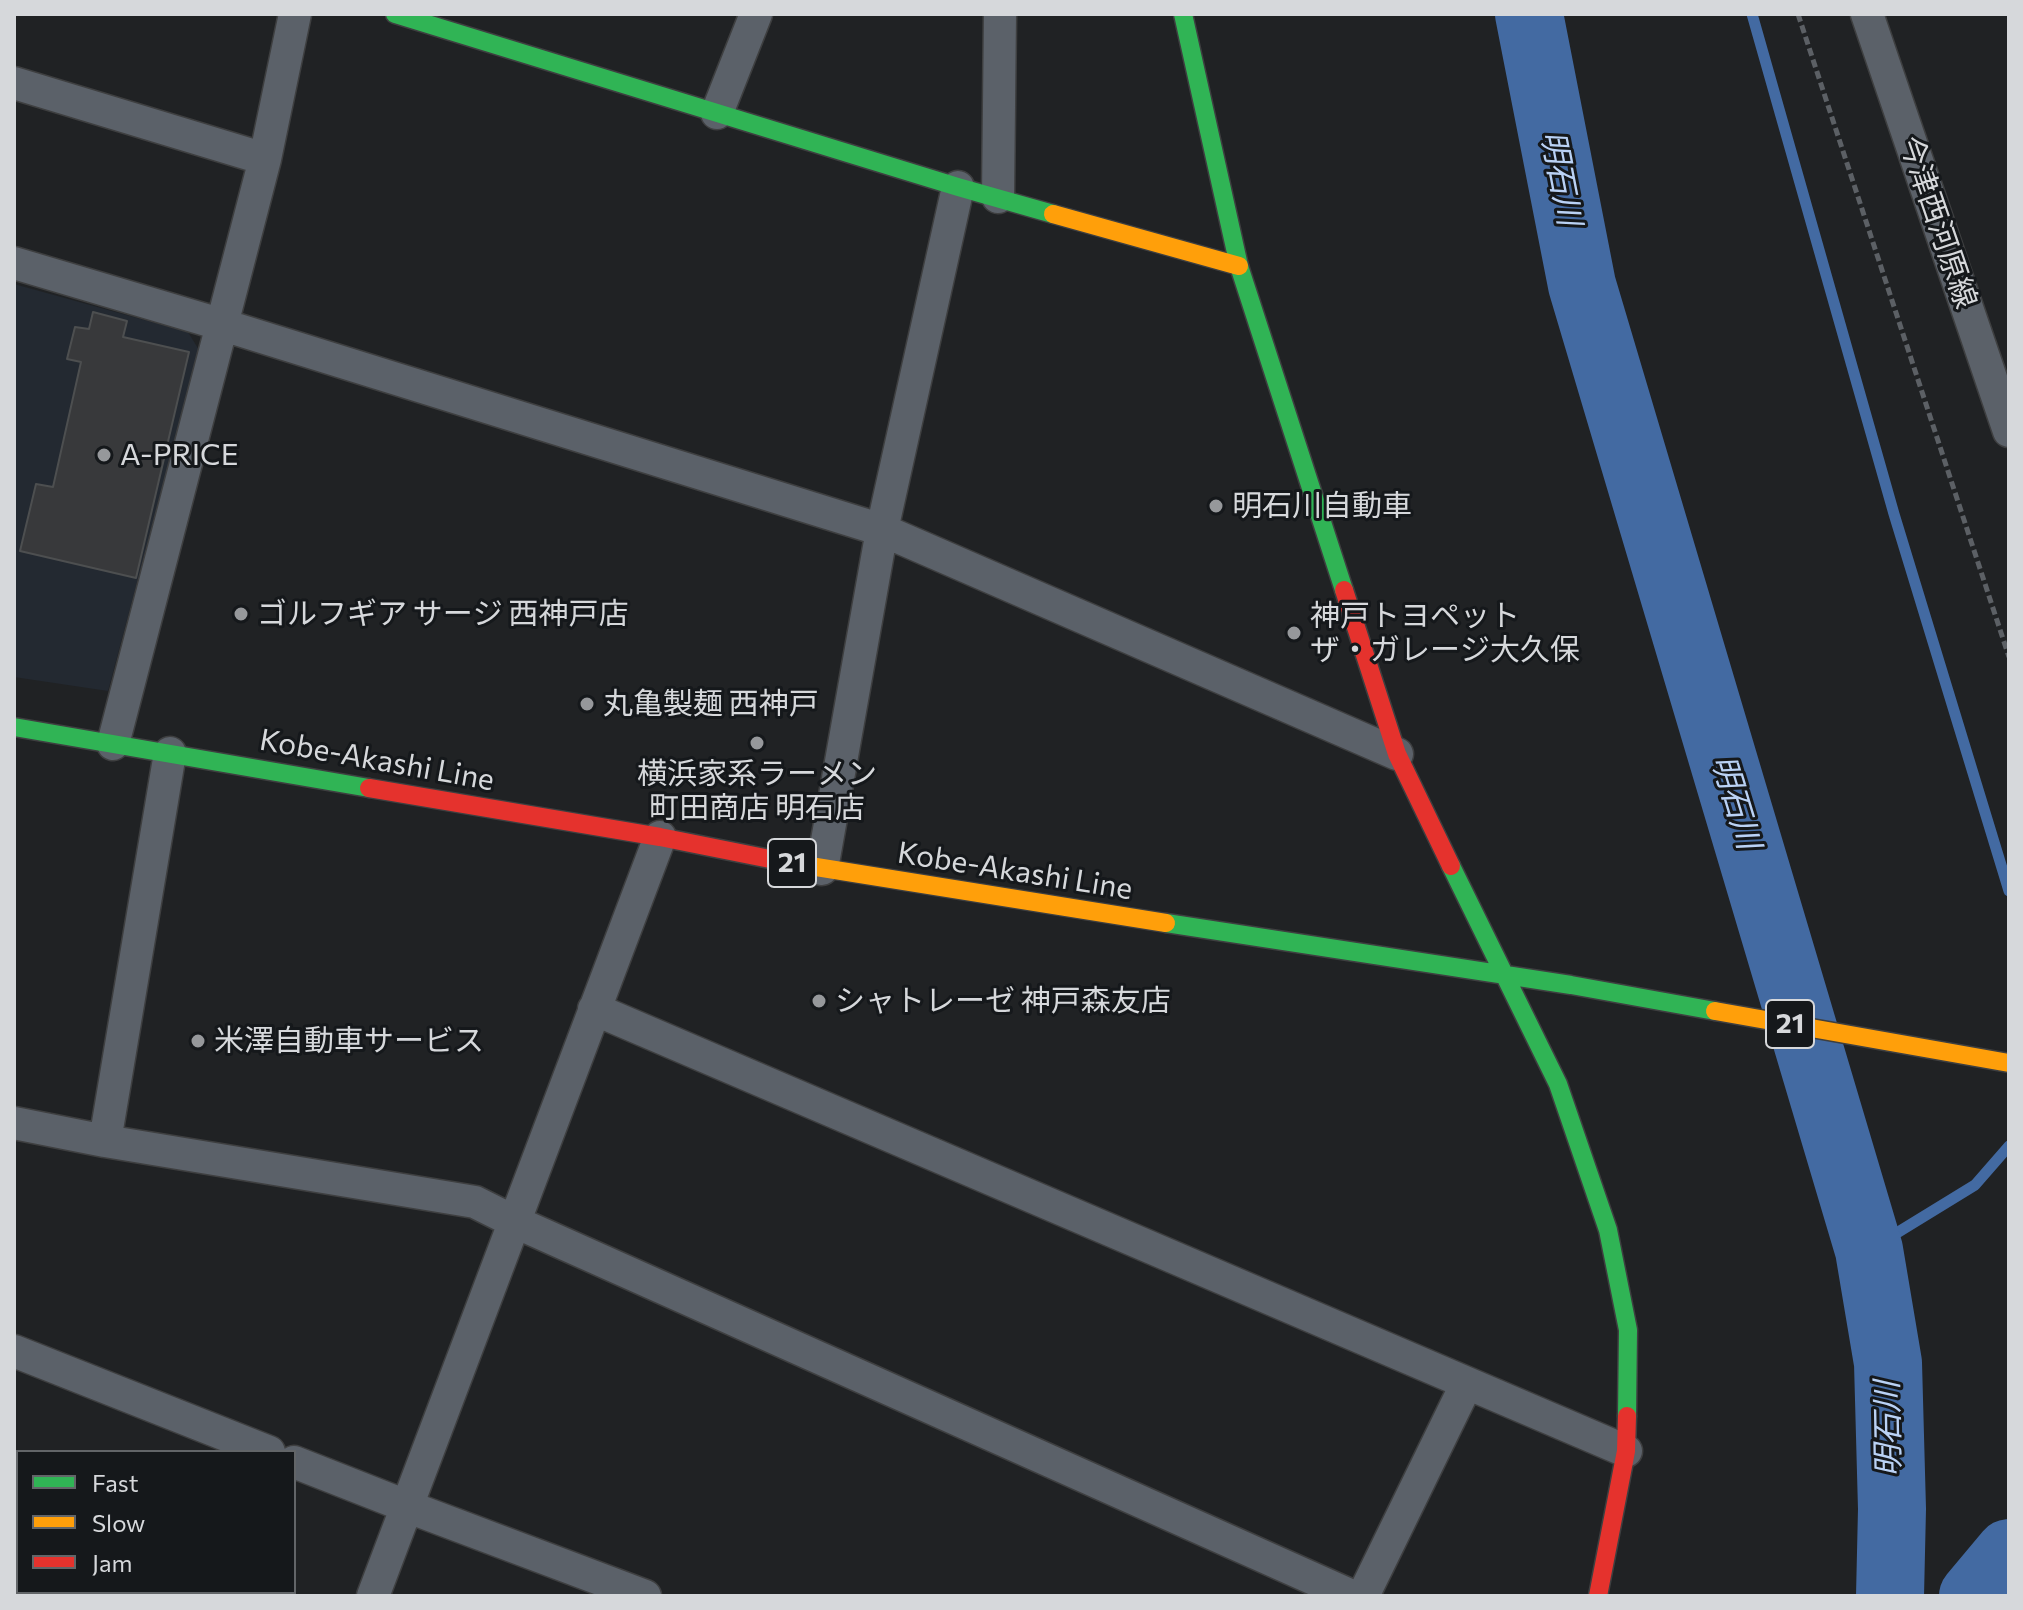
<!DOCTYPE html>
<html>
<head>
<meta charset="utf-8">
<style>
	body { margin:0 }
	#map { position:relative; width:2023px; height:1610px; overflow:hidden; background:#202224; font-family:Commissioner,sans-serif }
	canvas { display:block }
	.frame { position:absolute; inset:0; border:16px solid #d6d8db; pointer-events:none }
	.legend { position:absolute; left:16px; top:1450px; width:280px; height:144px; box-sizing:border-box; background:#15181b; border:2px solid #626568; margin:0; padding:10px 14px; list-style:none; font-size:24px; color:#d6d8db }
	.legend li { display:flex; align-items:center; gap:16px; height:40px }
	.legend b { width:40px; border:2px solid #626568 }
</style>
</head>
<body>
<div id="map">
<canvas width="2023" height="1610"></canvas>
<div class="frame"></div>
<ul class="legend">
<li><b style="height:10px;background:#30b455"></b>Fast</li>
<li><b style="height:10px;background:#ff9f0a"></b>Slow</li>
<li><b style="height:10px;background:#e5322d"></b>Jam</li>
</ul>
</div>
<script>
const ctx = document.querySelector('canvas').getContext('2d');
ctx.lineJoin = 'round';
function paint(path, color) { ctx.fillStyle = color; ctx.fill(path, 'evenodd'); }
const poly = rows => new Path2D(rows.map(r => 'M' + r).join(''));
function stroke(path, color, width, dash) { ctx.strokeStyle = color; ctx.lineWidth = width; ctx.lineCap = dash ? 'butt' : 'round'; ctx.setLineDash(dash || []); ctx.stroke(path); }
function drawText(font, color, halo, rows, align = 'center') {
  ctx.font = font + ' Commissioner,"Noto Sans JP",sans-serif'; ctx.lineWidth = 6; ctx.setLineDash([]); ctx.textBaseline = 'middle'; ctx.strokeStyle = halo; ctx.fillStyle = color; for (const [text, x, y, turn = 0] of rows) {
    ctx.save(); ctx.translate(x, y); ctx.rotate((+turn || 0) * Math.PI / 180); ctx.textAlign = isNaN(turn) ? turn : align; if (halo) ctx.strokeText(text, 0, 0); ctx.fillText(text, 0, 0); ctx.restore();
  }
}
const built = poly([
	[14,284,188,332,199,350,108,691,14,677]
]);
const stream = poly([
	[1752,14,1894,514,2009,891],
	[1869,1250,1975,1185,2009,1146]
]);
const river = poly([
	[1529,14,1582,285,1869,1250,1888,1363,1892,1509,1890,1596],
	[1973,1596,2009,1553]
]);
const building = poly([
	[93,312,127,321,123,337,189,352,136,578,20,551,36,484,53,487,81,362,67,359,75,327,89,329,93,312]
]);
const path = poly([
	[1798,14,2009,657]
]);
const street = poly([
	[1867,14,2009,431],
	[14,83,265,159],
	[717,113,756,14],
	[998,197,1000,14],
	[14,263,223,325,882,530,1397,754],
	[113,744,265,159,295,14],
	[822,869,882,530,958,187],
	[594,1009,1467,1383],
	[14,1123,105,1141,475,1202,513,1221,1352,1596],
	[105,1141,170,753],
	[14,1351,269,1452],
	[294,1462,406,1506,645,1596],
	[373,1596,660,837],
	[1363,1596,1467,1383,1626,1451]
]);
const fast = poly([
	[395,14,958,187,1053,214],
	[1183,14,1239,266,1344,590],
	[14,727,369,788],
	[1451,866,1558,1084,1608,1230,1628,1330,1627,1416],
	[1166,923,1571,985,1715,1011]
]);
const slow = poly([
	[1053,214,1239,266],
	[785,862,1166,923],
	[1715,1011,2009,1063]
]);
const jam = poly([
	[1344,590,1397,754,1451,866],
	[369,788,660,837,785,862],
	[1598,1596,1626,1451,1627,1416]
]);
const markers = [
	[104,455,8,"#96989b"],
	[1216,506,8,"#96989b"],
	[241,614,8,"#96989b"],
	[1294,633,8,"#96989b"],
	[587,704,8,"#96989b"],
	[757,743,8,"#96989b"],
	[819,1001,8,"#96989b"],
	[198,1041,8,"#96989b"]
];
const shields = [
	[792,863,48],
	[1790,1024,48]
];
const shieldNames = [
	["21",792,863],
	["21",1790,1024]
];
const streetNames = [
	["今津西河原線",1938,222,71],
	["Kobe-Akashi Line",377,760,10],
	["Kobe-Akashi Line",1015,871,9]
];
const poiNames = [
	["A-PRICE",120,455],
	["明石川自動車",1232,506],
	["ゴルフギア サージ 西神戸店",257,614],
	["神戸トヨペット",1310,616],
	["ザ・ガレージ大久保",1310,650],
	["丸亀製麺 西神戸",603,704],
	["横浜家系ラーメン",757,774,"center"],
	["町田商店 明石店",757,808,"center"],
	["シャトレーゼ 神戸森友店",835,1001],
	["米澤自動車サービス",214,1041]
];
const waterNames = [
	["明石川",1561,178,79],
	["明石川",1736,802,73],
	["明石川",1888,1429,-91]
];
paint(built, '#232931');
stroke(stream, '#436aa2', 11);
stroke(river, '#436aa2', 68);
paint(building, '#38393b');
stroke(building, '#4d4f50', 2);
stroke(street, '#3e3f40', 35);
stroke(fast, '#3e3f40', 21);
stroke(slow, '#3e3f40', 21);
stroke(jam, '#3e3f40', 21);
stroke(path, '#5c6065', 5, [8, 4]);
stroke(street, '#5b6169', 32);
stroke(fast, '#30b455', 18);
stroke(slow, '#ff9f0a', 18);
stroke(jam, '#e5322d', 18);
for (const [x, y, r, color] of markers) { const dot = new Path2D(); dot.arc(x, y, r, 0, 2 * Math.PI); ctx.fillStyle = color; ctx.fill(dot); stroke(dot, '#15181b', 3); }
for (const [x, y, w] of shields) { const box = new Path2D(); box.roundRect(x - w / 2, y - 24, w, 48, 6); ctx.fillStyle = '#15181b'; ctx.fill(box); stroke(box, '#d6d8db', 2); }
drawText('bold 28px', '#d6d8db', null, shieldNames);
drawText('30px', '#d6d8db', '#15181b', streetNames);
drawText('30px', '#d6d8db', '#15181b', poiNames, 'left');
drawText('italic 32px', '#bad2f5', '#15181b', waterNames);
</script>
</body>
</html>
